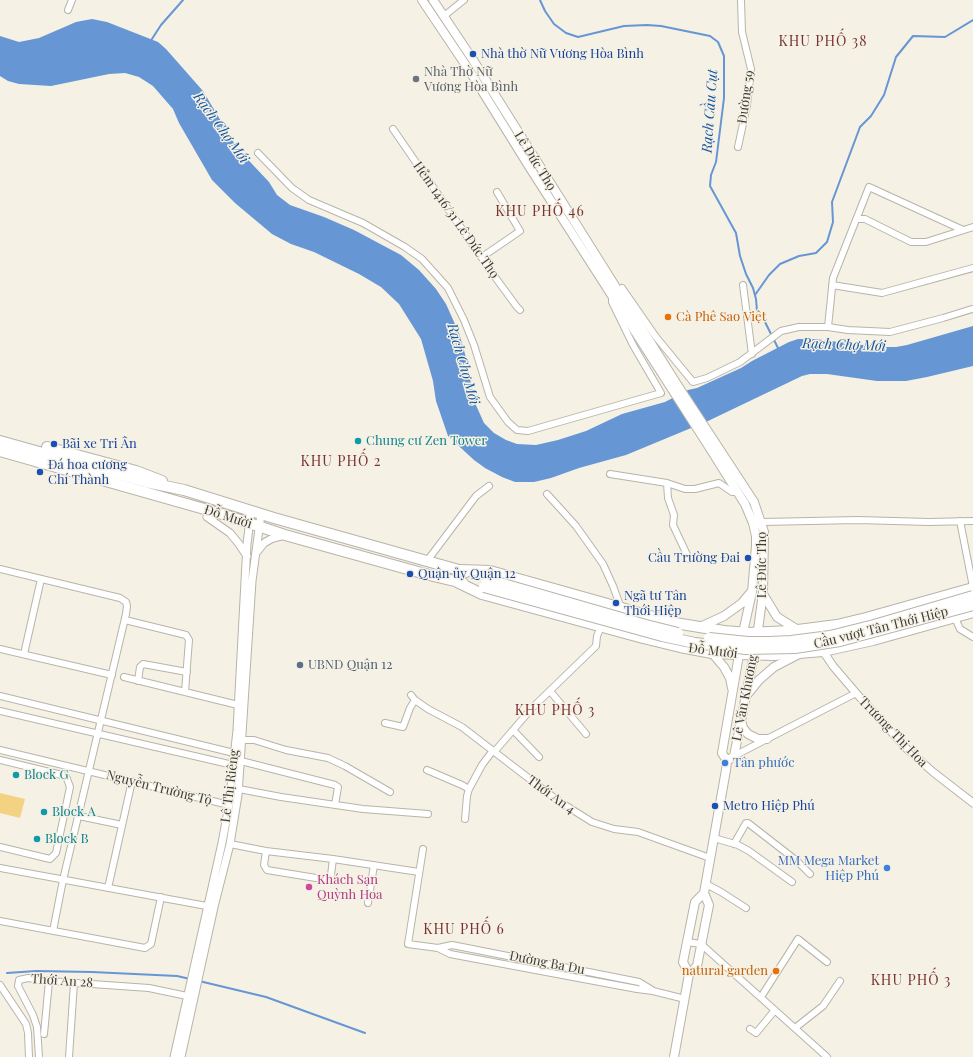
<!DOCTYPE html>
<html>
<head>
<meta charset="utf-8">
<style>
	body { margin:0 }
	canvas { display:block; background:#f5f1e5 }
</style>
</head>
<body>
<canvas width="973" height="1057"></canvas>
<script>
const ctx = document.querySelector('canvas').getContext('2d');
ctx.lineJoin = 'round';
function paint(path, color) { ctx.fillStyle = color; ctx.fill(path, 'evenodd'); }
const poly = rows => new Path2D(rows.map(r => 'M' + r).join(''));
function stroke(path, color, width, dash) { ctx.strokeStyle = color; ctx.lineWidth = width; ctx.lineCap = dash ? 'butt' : 'round'; ctx.setLineDash(dash || []); ctx.stroke(path); }
function drawText(font, color, halo, rows, align = 'center') {
  ctx.font = font + ' "Playfair Display",serif'; ctx.lineWidth = 3; ctx.setLineDash([]); ctx.textBaseline = 'middle'; ctx.strokeStyle = halo; ctx.fillStyle = color; for (const [text, x, y, turn = 0] of rows) {
    ctx.save(); ctx.translate(x, y); ctx.rotate((+turn || 0) * Math.PI / 180); ctx.textAlign = isNaN(turn) ? turn : align; if (halo) ctx.strokeText(text, 0, 0); ctx.fillText(text, 0, 0); ctx.restore();
  }
}
const green = poly([
	[0,793,25,799,20,818,0,813]
]);
const water = poly([
	[92,19,107,22,158,42,166,49,203,91,237,148,269,182,277,195,290,205,324,217,354,230,401,255,419,270,436,289,446,304,459,333,465,354,475,403,484,423,494,433,506,440,517,444,536,445,558,440,586,431,622,414,665,402,688,390,697,388,741,368,752,361,789,342,798,339,815,339,878,347,896,347,907,345,973,326,973,366,927,377,906,381,877,381,827,374,810,374,802,376,708,421,626,455,579,468,551,478,534,482,515,482,502,477,485,468,474,460,448,436,436,401,433,381,421,339,399,304,381,287,359,274,314,252,291,244,272,234,235,203,212,180,179,123,173,109,153,86,139,77,125,73,109,74,51,86,19,84,8,81,0,76,0,36,19,42,39,38,76,22]
]);
const stream = poly([
	[540,0,545,11,554,24,566,33,578,37,624,26,647,25,661,26,710,36,718,42,724,56,724,98,716,162,711,175,710,186,736,233,740,256,746,274,753,288,756,299,757,311,763,318,778,348],
	[150,42,161,25,183,0],
	[755,295,769,275,780,264,799,256,816,253,827,242,833,222,832,202,860,127,871,116,884,95,896,57,913,36,945,37,973,20],
	[7,973,36,971,92,972,177,976,190,979],
	[199,981,266,997,365,1033]
]);
const minor = poly([
	[68,10,72,0],
	[444,16,464,0],
	[393,129,495,277,517,307,520,310],
	[738,147,747,105,751,69,742,32,741,0],
	[258,153,292,188,309,200,363,223,405,247,422,259,448,288,464,320,474,345,490,397,508,422,517,430,528,431,661,393,633,345,612,302,612,297],
	[857,219,865,219,911,242,926,242,973,227],
	[482,257,520,231,497,192],
	[743,285,752,354],
	[832,285,882,293,973,268],
	[622,288,656,337,693,382,707,378,740,362,781,331,799,327,828,327,848,330,890,332,943,318,972,309],
	[828,327,833,278,869,187,963,230],
	[610,474,667,483,685,489,695,489,719,483,732,492,738,492],
	[667,483,668,498,674,515,673,525,689,559],
	[547,494,576,526,603,564,613,586,621,608],
	[960,521,973,587],
	[762,522,858,520,929,522,973,521],
	[427,561,476,496,489,486],
	[0,569,120,598,126,602,127,606,126,614,63,880,53,931],
	[955,618,960,629,973,637],
	[125,620,186,635,189,640,185,692],
	[0,649,112,675],
	[24,654,41,579],
	[124,677,238,705],
	[138,681,140,667,143,664,187,672],
	[550,691,586,734],
	[411,695,415,700,428,709,462,727,557,800,592,822,614,829,638,832,710,858],
	[0,696,234,753],
	[0,711,233,765],
	[385,723,403,727,410,708,415,700],
	[513,730,539,757],
	[242,740,254,740,286,750,328,758,345,766,390,792],
	[0,750,229,805],
	[734,756,856,693],
	[0,760,66,776,70,787,56,853,50,859,0,847],
	[241,761,335,785,338,787,335,805],
	[427,770,462,785,469,789],
	[239,789,281,797,363,809,428,814],
	[79,816,122,825],
	[465,819,467,796,469,789,482,765,491,753,495,751,532,708,596,646,597,636,601,627],
	[714,838,738,845,749,851,792,882],
	[230,844,266,851,333,859,419,872],
	[734,844,746,823,748,823,797,861,810,874],
	[423,849,408,944,438,948,450,954,637,989,653,991,685,999],
	[266,851,264,865,267,870,316,878,324,879,328,878,331,875,333,859],
	[0,868,212,907],
	[706,884,721,892,746,908],
	[108,888,132,781],
	[368,903,374,865],
	[0,921,145,948,151,944,161,897],
	[687,942,701,944,827,1057],
	[438,948,452,945,639,982,652,990],
	[0,985,26,1024,28,1033,29,1057],
	[761,997,798,939,827,962],
	[795,1028,823,1006,840,981],
	[750,1029,756,1033,775,1010],
	[44,1034,49,981],
	[39,1057,37,1027,33,1015,18,986,19,980,28,978,49,981,149,988,187,996],
	[69,1057,74,983]
]);
const tertiary = poly([
	[207,517,230,533,239,544,247,556],
	[256,553,264,543,271,539,285,535],
	[823,651,833,666,856,693,907,749,933,772,973,803],
	[174,1057,222,843,229,805,237,730,247,544,251,511],
	[181,1057,214,907,230,844,238,795,252,581,261,514]
]);
const secondary = poly([
	[422,0,471,73,530,168,706,442,745,504,753,523,756,536,756,546,752,592,742,637],
	[433,0,473,60,676,383,754,502,764,532,763,593,757,637],
	[763,594,777,617,798,630],
	[700,627,724,616,742,603,751,592],
	[712,653,724,667,730,678,732,688],
	[746,696,759,680,774,667,799,654],
	[741,720,743,728,748,734,758,739,767,739],
	[727,761,722,753,740,649],
	[689,974,697,966,709,905,704,893,726,770,727,761,734,756,755,650],
	[674,1057,689,974,683,962,695,902,704,893]
]);
const trunk = poly([
	[0,441,146,482,184,490,274,518,466,572],
	[47,447,136,471,162,481],
	[0,451,222,514,285,535,429,575,463,583],
	[460,570,490,571,675,623,724,631,749,633,790,631,837,625,866,618,973,588],
	[457,582,482,594,643,638,680,647,712,653,739,654,774,655,823,651,873,640,973,612]
]);
const trunkBridge = poly([
	[486,579,646,625,678,633],
	[484,587,662,636,695,643,746,649,795,648,840,641,973,605],
	[709,638,748,642,769,642,791,641,830,636,874,625,973,596]
]);
const markers = [
	[473,54,4,"#1a4fb4"],
	[416,79,4,"#6b7280"],
	[668,317,4,"#e8710a"],
	[358,441,4,"#0f9aa8"],
	[54,444,4,"#1a4fb4"],
	[40,472,4,"#1a4fb4"],
	[748,558,4,"#1a4fb4"],
	[410,574,4,"#1a4fb4"],
	[616,603,4,"#1a4fb4"],
	[300,665,4,"#5c6f8a"],
	[725,763,4,"#3f7fe0"],
	[16,775,4,"#0f9aa8"],
	[715,806,4,"#1a4fb4"],
	[44,812,4,"#0f9aa8"],
	[37,839,4,"#0f9aa8"],
	[887,868,4,"#3f7fe0"],
	[309,887,4,"#d1479c"],
	[776,971,4,"#e8710a"]
];
const transitNames = [
	["Nhà thờ Nữ Vương Hòa Bình",481,54],
	["Bãi xe Tri Ân",62,444],
	["Đá hoa cương",48,465],
	["Chí Thành",48,480],
	["Cầu Trường Đai",740,558,"right"],
	["Quận ủy Quận 12",418,574],
	["Ngã tư Tân",624,596],
	["Thới Hiệp",624,611],
	["Metro Hiệp Phú",723,806]
];
const worshipNames = [
	["Nhà Thờ Nữ",424,72],
	["Vương Hòa Bình",424,87]
];
const streetNames = [
	["Đường 59",746,97,-82],
	["Lê Đức Thọ",535,161,58],
	["Hẻm 1416/31 Lê Đức Thọ",456,220,55],
	["Đỗ Mười",228,517,18],
	["Lê Đức Thọ",762,565,-90],
	["Cầu vượt Tân Thới Hiệp",881,628,-14],
	["Đỗ Mười",713,651,7],
	["Lê Văn Khương",745,698,-79],
	["Trương Thị Hoa",893,732,46],
	["Lê Thị Riêng",230,786,-83],
	["Nguyễn Trường Tộ",159,788,14],
	["Thới An 4",551,795,36],
	["Đường Ba Du",547,963,11],
	["Thới An 28",62,981,4]
];
const foodNames = [
	["Cà Phê Sao Việt",676,317],
	["natural garden",768,971,"right"]
];
const cultureNames = [
	["Chung cư Zen Tower",366,441],
	["Block G",24,775],
	["Block A",52,812],
	["Block B",45,839]
];
const serviceNames = [
	["UBND Quận 12",308,665]
];
const shopNames = [
	["Tân phước",733,763],
	["MM Mega Market",879,861,"right"],
	["Hiệp Phú",879,876,"right"]
];
const hotelNames = [
	["Khách Sạn",317,880],
	["Quỳnh Hoa",317,895]
];
const neighbourhoodNames = [
	["KHU PHỐ 38",823,42],
	["KHU PHỐ 46",540,212],
	["KHU PHỐ 2",341,462],
	["KHU PHỐ 3",555,711],
	["KHU PHỐ 6",464,930],
	["KHU PHỐ 3",911,981]
];
const waterNames = [
	["Rạch Cầu Cụt",710,111,-86],
	["Rạch Chợ Mới",221,128,54],
	["Rạch Chợ Mới",844,345,2],
	["Rạch Chợ Mới",463,364,74]
];
paint(green, '#f3d282');
paint(water, '#6696d4');
stroke(stream, '#6696d4', 2);
stroke(minor, '#b8b4a9', 8);
stroke(tertiary, '#b8b4a9', 9);
stroke(secondary, '#b8b4a9', 10);
stroke(trunk, '#b8b4a9', 12);
stroke(minor, '#fff', 6);
stroke(tertiary, '#fff', 7);
stroke(secondary, '#fff', 8);
stroke(trunk, '#fff', 10);
stroke(trunkBridge, '#b8b4a9', 12, []);
stroke(trunkBridge, '#fff', 10);
for (const [x, y, r, color] of markers) { const dot = new Path2D(); dot.arc(x, y, r, 0, 2 * Math.PI); ctx.fillStyle = color; ctx.fill(dot); stroke(dot, '#f5f1e5', 1.5); }
drawText('13px', '#164399', '#f5f1e5', transitNames, 'left');
drawText('13px', '#5b616d', '#f5f1e5', worshipNames, 'left');
drawText('13px', '#3d3b37', '#f5f1e5', streetNames);
drawText('13px', '#c56008', '#f5f1e5', foodNames, 'left');
drawText('13px', '#0d838f', '#f5f1e5', cultureNames, 'left');
drawText('13px', '#4e5e75', '#f5f1e5', serviceNames, 'left');
drawText('13px', '#366cbe', '#f5f1e5', shopNames, 'left');
drawText('13px', '#b23c85', '#f5f1e5', hotelNames, 'left');
ctx.letterSpacing = '1px';
drawText('14px', '#793232', '#f5f1e5', neighbourhoodNames);
ctx.letterSpacing = '0px';
drawText('italic 14px', '#1455a0', '#f5f1e5', waterNames);
</script>
</body>
</html>
